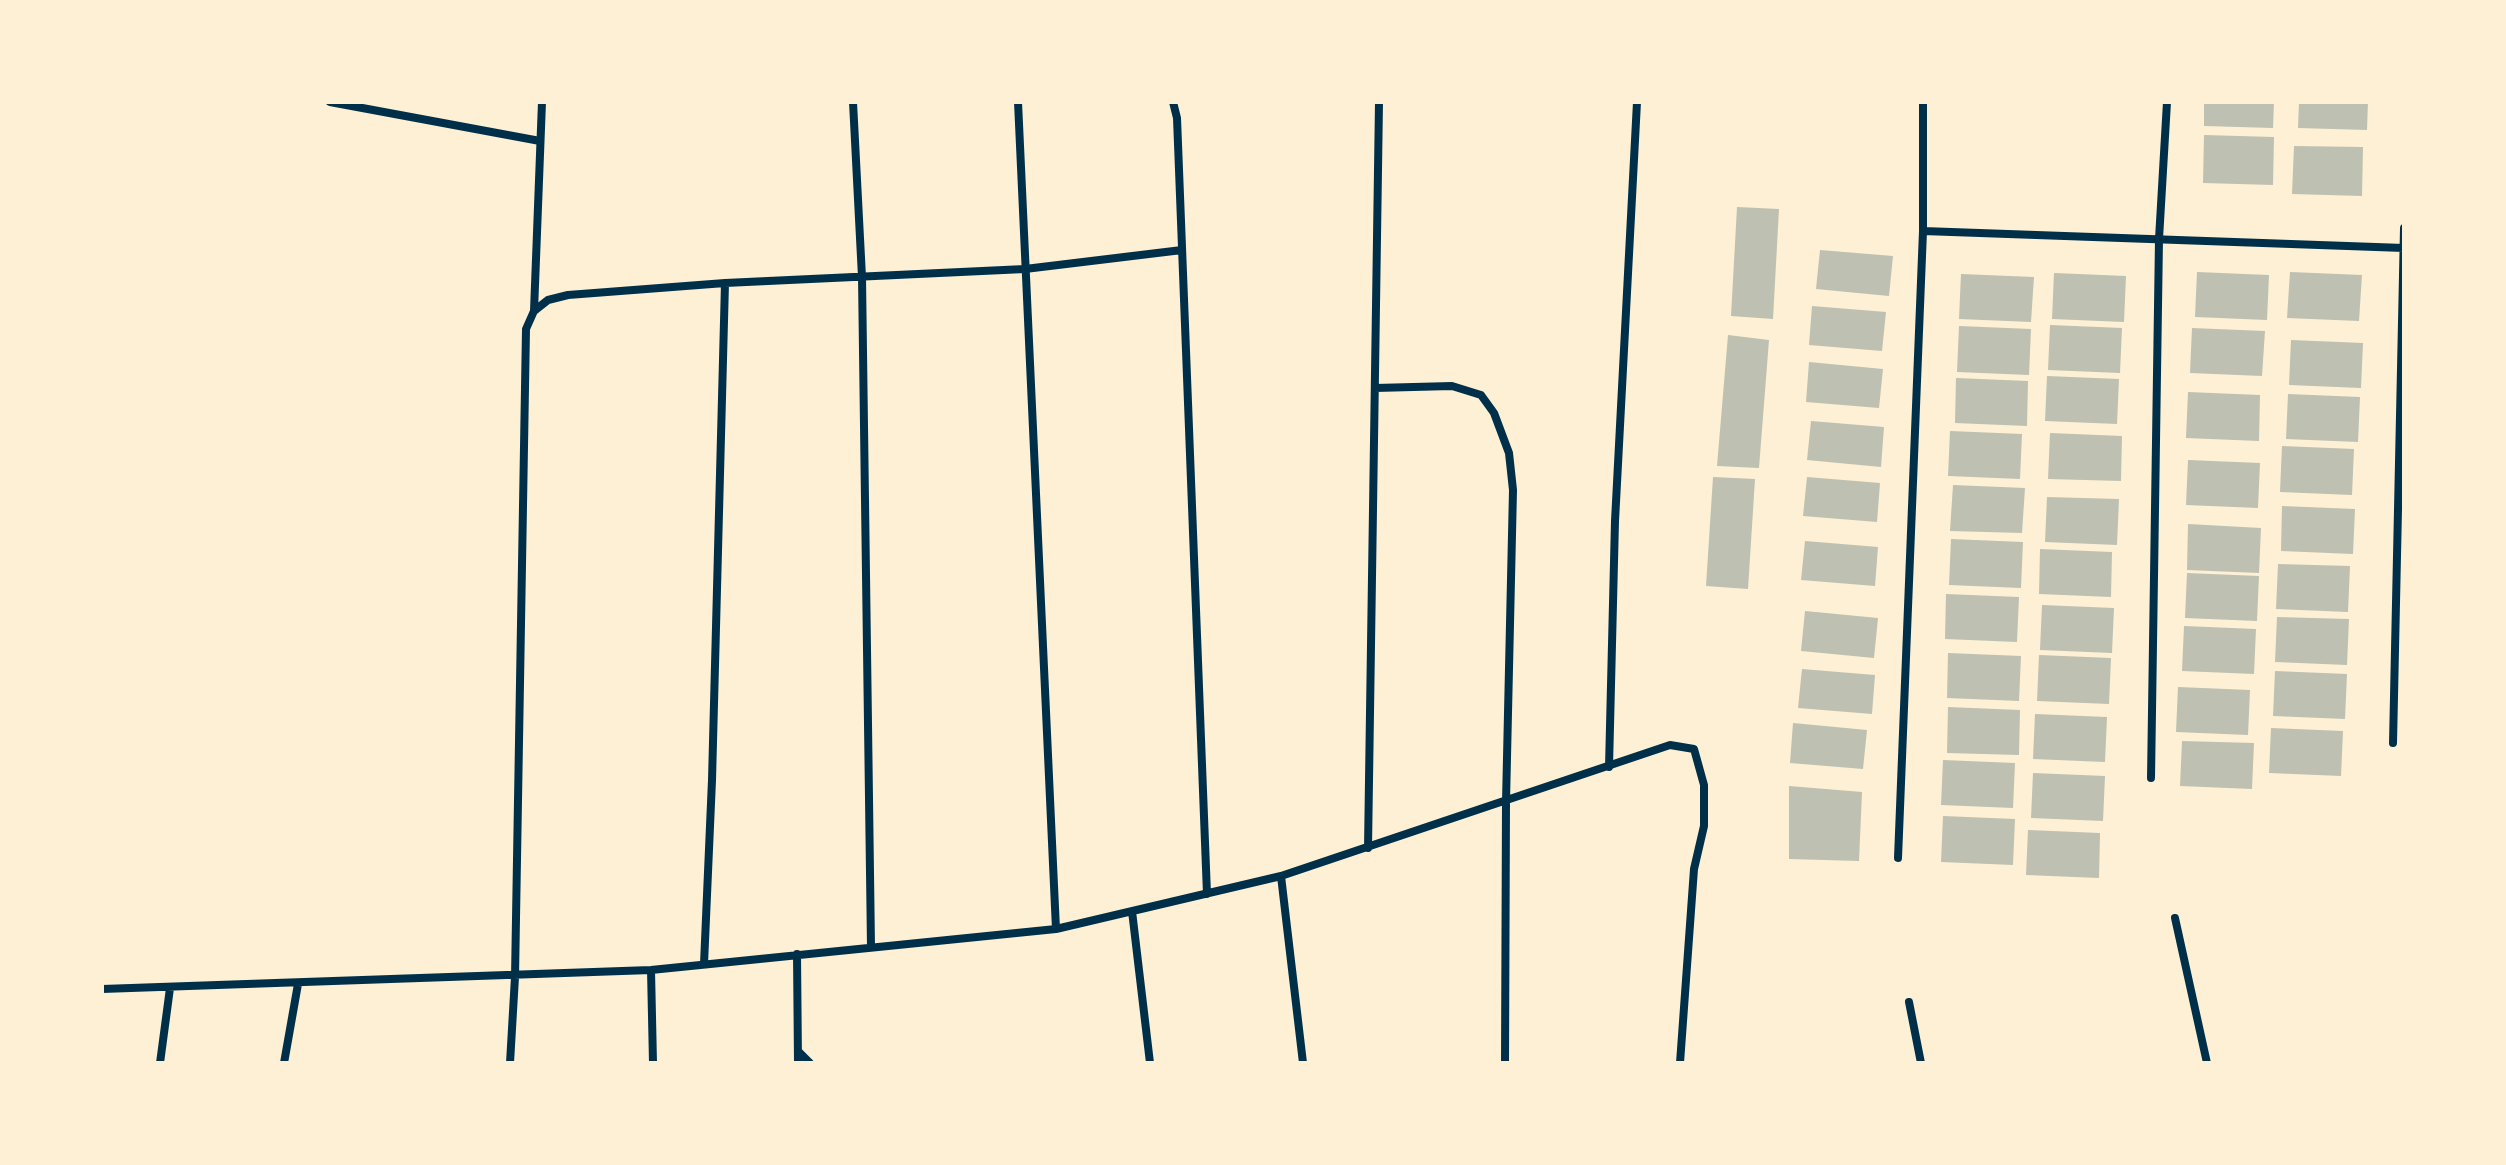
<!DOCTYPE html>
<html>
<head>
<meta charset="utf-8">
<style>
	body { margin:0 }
	#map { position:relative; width:2506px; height:1165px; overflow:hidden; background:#fdf0d5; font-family:"Zilla Slab",serif }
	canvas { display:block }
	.frame { position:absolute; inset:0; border:104px solid #fdf0d5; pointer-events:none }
</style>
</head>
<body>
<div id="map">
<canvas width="2506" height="1165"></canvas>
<div class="frame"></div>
</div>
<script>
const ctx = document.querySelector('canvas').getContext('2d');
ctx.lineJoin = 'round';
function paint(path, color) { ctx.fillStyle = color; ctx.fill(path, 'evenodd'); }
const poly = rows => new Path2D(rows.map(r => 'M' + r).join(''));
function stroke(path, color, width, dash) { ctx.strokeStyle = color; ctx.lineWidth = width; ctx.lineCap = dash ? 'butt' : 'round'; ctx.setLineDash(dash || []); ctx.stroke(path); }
const building = poly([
	[2204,102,2274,102,2273,128,2204,126],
	[2299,102,2368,102,2367,130,2298,128],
	[2204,135,2274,137,2273,185,2203,183],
	[2294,146,2363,147,2362,196,2292,194],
	[1737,207,1779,209,1773,319,1731,316],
	[1820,250,1893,256,1889,296,1816,289],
	[2197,272,2269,275,2267,320,2195,317],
	[2290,272,2362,275,2359,321,2287,318],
	[2054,273,2126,276,2124,322,2052,319],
	[1961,274,2034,277,2031,322,1959,319],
	[1812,306,1886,312,1882,351,1809,345],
	[2050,325,2122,328,2120,373,2048,370],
	[1959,326,2031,329,2029,375,1957,372],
	[2192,328,2265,331,2262,376,2190,373],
	[1728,335,1769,340,1759,468,1717,466],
	[2291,340,2363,343,2361,388,2289,385],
	[1809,362,1883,369,1879,408,1806,402],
	[2047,376,2119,379,2117,424,2045,421],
	[1956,378,2028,381,2027,426,1955,423],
	[2188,392,2260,395,2259,441,2186,438],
	[2288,394,2360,397,2358,442,2286,439],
	[1811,421,1884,427,1881,467,1807,460],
	[1950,431,2022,434,2020,479,1948,476],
	[2050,433,2122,436,2121,481,2048,479],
	[2282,446,2354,449,2352,495,2280,492],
	[2188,460,2260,463,2258,508,2186,505],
	[1713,477,1755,479,1748,589,1706,586],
	[1807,477,1880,483,1877,522,1803,516],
	[1953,485,2025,488,2022,533,1950,531],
	[2047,497,2119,499,2117,545,2045,542],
	[2282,506,2355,509,2353,554,2281,551],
	[2188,524,2261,528,2259,573,2187,570],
	[1951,539,2023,542,2021,588,1949,585],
	[1805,541,1878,547,1875,586,1801,580],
	[2040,549,2112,552,2111,597,2039,594],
	[2278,564,2350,566,2348,612,2276,609],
	[2187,573,2259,576,2257,621,2185,618],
	[1946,594,2019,597,2017,642,1945,639],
	[2042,605,2114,608,2112,653,2040,650],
	[1805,611,1878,618,1874,658,1801,651],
	[2277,617,2349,619,2347,665,2275,662],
	[2184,626,2256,629,2254,674,2182,671],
	[1948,653,2021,656,2019,701,1947,698],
	[2039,655,2111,658,2109,704,2037,701],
	[1802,669,1875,675,1872,714,1798,708],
	[2275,671,2347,674,2345,719,2273,716],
	[2178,687,2250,690,2248,735,2176,732],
	[1948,707,2020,710,2019,755,1947,753],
	[2035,714,2107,717,2105,762,2033,759],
	[1793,723,1867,730,1863,769,1790,763],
	[2271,728,2343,731,2341,776,2269,773],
	[2182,741,2254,743,2252,789,2180,786],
	[1943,760,2015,763,2013,808,1941,805],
	[2033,773,2105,776,2103,821,2031,818],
	[1789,786,1862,792,1859,861,1789,859],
	[1943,816,2015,819,2013,865,1941,862],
	[2028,830,2100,833,2099,878,2026,875]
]);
const minor = poly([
	[330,102,540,141],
	[853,102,862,277,871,947],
	[1018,102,1056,929],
	[1173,102,1177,118,1207,894],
	[1923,231,2404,248],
	[534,311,542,102],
	[1375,388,1452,386,1481,395,1494,413,1509,453,1513,490,1506,802,1505,1063],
	[2393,743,2404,228],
	[1609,767,1615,521,1637,102],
	[2151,778,2159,239,2167,102],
	[1368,848,1379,102],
	[1898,858,1923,231,1923,102],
	[1281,876,1303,1063],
	[1132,911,1150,1063],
	[2175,918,2207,1063],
	[797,954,798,1063],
	[704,964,712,780,725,283],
	[651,970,653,1063],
	[102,989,651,970,1056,929,1281,876,1670,745,1694,749,1704,785,1704,826,1694,869,1680,1063],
	[1909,1002,1921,1063],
	[798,1051,810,1063],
	[160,1063,170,988],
	[284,1063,298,984],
	[510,1063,515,977,526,329,534,311,548,300,568,295,725,283,1025,269,1182,250]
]);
paint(building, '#bec0b2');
stroke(minor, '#003049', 8);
</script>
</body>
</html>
